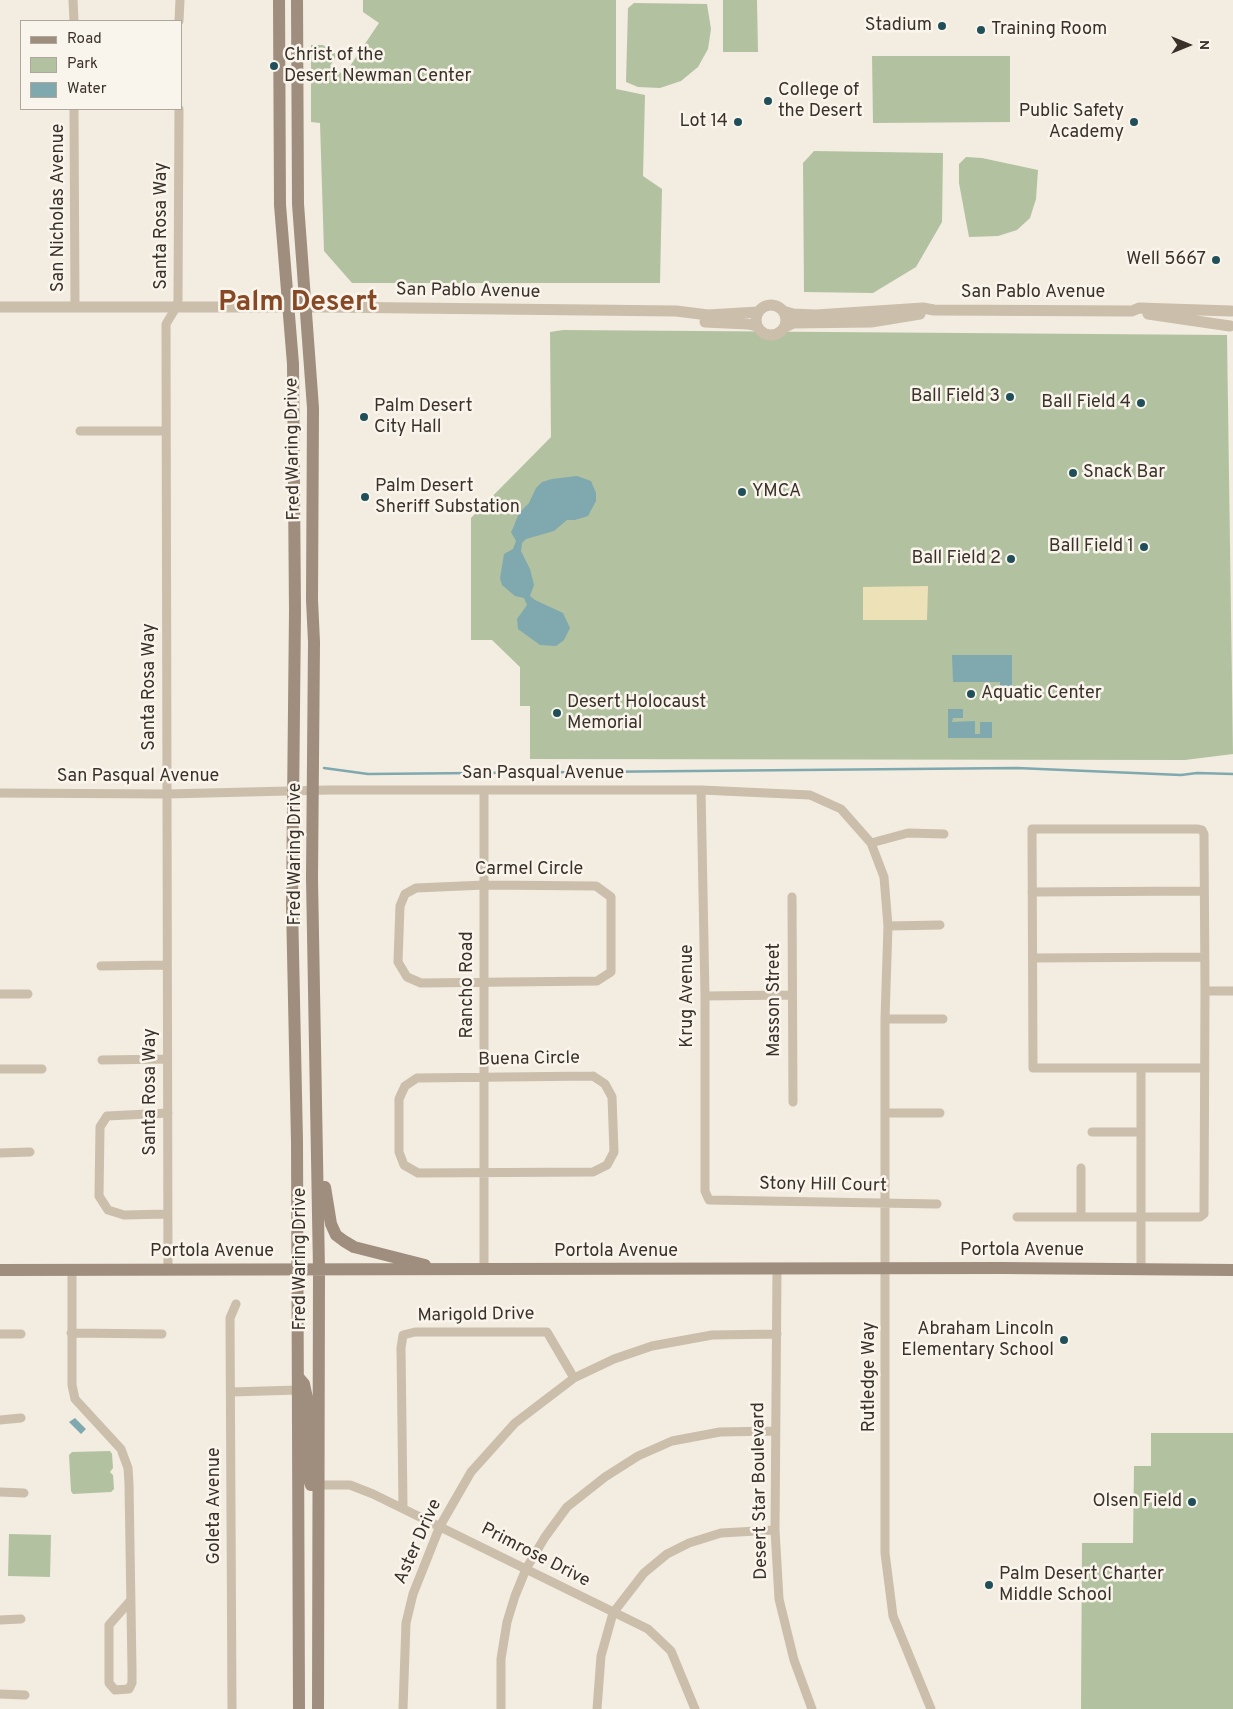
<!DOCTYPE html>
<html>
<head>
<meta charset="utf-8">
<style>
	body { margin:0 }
	#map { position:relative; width:1233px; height:1709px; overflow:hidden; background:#f3ece0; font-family:Overpass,sans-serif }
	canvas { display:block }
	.legend { position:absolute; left:20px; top:20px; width:162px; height:90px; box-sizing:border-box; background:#faf5ec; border:1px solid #ada79e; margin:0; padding:6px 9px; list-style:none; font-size:15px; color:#39312a }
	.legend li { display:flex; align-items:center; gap:10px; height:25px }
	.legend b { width:25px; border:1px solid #ada79e }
	.north { position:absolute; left:1163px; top:20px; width:50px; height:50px; -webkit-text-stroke:4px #faf5ec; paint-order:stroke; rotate:90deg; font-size:14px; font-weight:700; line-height:20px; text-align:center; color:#39312a }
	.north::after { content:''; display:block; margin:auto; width:18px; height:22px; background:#39312a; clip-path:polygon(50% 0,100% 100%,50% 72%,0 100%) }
</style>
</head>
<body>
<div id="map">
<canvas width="1233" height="1709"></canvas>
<ul class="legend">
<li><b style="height:6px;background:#9f8d7d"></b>Road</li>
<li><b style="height:14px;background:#b2c2a0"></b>Park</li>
<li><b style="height:14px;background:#7fa8af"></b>Water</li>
</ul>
<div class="north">N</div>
</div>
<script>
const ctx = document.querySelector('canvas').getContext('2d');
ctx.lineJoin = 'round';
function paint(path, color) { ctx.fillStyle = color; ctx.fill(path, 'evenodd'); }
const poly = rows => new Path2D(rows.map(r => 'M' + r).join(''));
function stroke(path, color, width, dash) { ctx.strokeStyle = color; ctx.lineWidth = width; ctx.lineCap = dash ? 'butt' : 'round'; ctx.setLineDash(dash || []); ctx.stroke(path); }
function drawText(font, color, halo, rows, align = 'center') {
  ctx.font = font + ' Overpass,sans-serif'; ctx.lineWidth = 5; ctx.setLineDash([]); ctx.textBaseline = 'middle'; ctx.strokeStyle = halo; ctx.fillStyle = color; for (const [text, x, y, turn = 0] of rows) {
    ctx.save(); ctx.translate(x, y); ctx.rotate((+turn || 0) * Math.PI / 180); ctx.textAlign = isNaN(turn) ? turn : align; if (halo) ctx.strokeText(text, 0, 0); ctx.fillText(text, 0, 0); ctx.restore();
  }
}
const green = poly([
	[363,0,616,0,616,89,645,95,643,176,662,189,660,283,352,283,324,251,320,123,311,122,311,45,323,45,337,55,330,66,344,75,379,23,363,12],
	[723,0,757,0,758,52,723,52],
	[634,3,707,4,711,29,708,49,698,67,681,81,660,88,638,87,626,82,628,8],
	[872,56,1010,56,1010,122,873,123],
	[814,151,943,153,942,222,916,267,873,293,804,292,803,163],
	[966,157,982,158,1038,170,1036,199,1030,218,1017,230,998,236,969,237,959,183,959,164],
	[563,330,1227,335,1233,754,1185,760,530,759,530,706,520,706,520,667,492,640,471,640,471,518,551,437,550,332],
	[1151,1433,1233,1433,1233,1709,1081,1709,1082,1543,1133,1543,1134,1466,1151,1466],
	[110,1451,112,1454,113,1468,110,1472,113,1475,114,1489,111,1492,73,1494,71,1491,69,1455,72,1452],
	[9,1534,51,1535,50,1577,8,1576]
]);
const sand = poly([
	[928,586,927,620,863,620,863,587]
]);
const water = poly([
	[577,476,591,481,596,493,596,501,588,516,575,520,567,520,554,531,526,539,522,543,521,551,530,569,534,585,530,596,535,600,563,613,570,628,564,640,556,646,540,645,518,629,517,619,527,605,524,598,515,596,502,585,500,578,504,554,513,549,516,541,511,532,513,528,519,513,529,503,536,488,542,482,552,479],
	[952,655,1012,655,1012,687,1000,687,1000,682,953,682],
	[948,709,963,709,963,718,953,718,952,722,975,721,975,734,980,734,980,722,992,722,992,738,948,738],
	[75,1418,86,1429,81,1434,69,1422]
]);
const stream = poly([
	[324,768,368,774,1017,768,1181,775,1197,773,1233,774]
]);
const minor = poly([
	[73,0,74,21],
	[179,21,180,0],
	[74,109,75,307],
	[80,431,166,431],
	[701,790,705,996,705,1191,709,1200,937,1204],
	[0,793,167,794,329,790,701,790,810,795,841,809,871,843,884,877,888,926,885,1019,885,1553,893,1616,931,1709],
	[871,843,908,833,944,834],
	[485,885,596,886,611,897,611,972,597,981,421,983,407,977,398,962,400,906,405,894,416,888,485,885],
	[1032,892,1204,891],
	[792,897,793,1102],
	[888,926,940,925],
	[1033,958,1204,957],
	[101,966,167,965],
	[1205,991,1233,991],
	[0,994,28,994],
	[705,996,790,995],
	[885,1019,943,1019],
	[102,1060,167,1059],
	[0,1069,42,1069],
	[593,1076,605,1084,612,1097,614,1152,607,1165,593,1172,418,1173,404,1165,399,1152,399,1099,405,1086,417,1078,593,1076],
	[885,1113,940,1113],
	[1092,1132,1141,1132],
	[0,1153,30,1152],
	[1081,1168,1081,1217],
	[167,1214,124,1215,108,1210,99,1196,100,1127,107,1116,168,1113],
	[1017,1217,1200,1217,1204,1214,1205,991,1204,834,1202,830,1198,829,1032,829,1033,1068,1204,1068],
	[777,1268,775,1530,779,1599,794,1660,812,1709],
	[72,1269,72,1385,75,1399,121,1449,128,1468,129,1484,132,1670,132,1683,129,1689,115,1690,109,1683,109,1625,131,1600],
	[168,1269,166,324,177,306,178,300,179,109],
	[1141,1269,1141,1068],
	[484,1270,484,790],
	[71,1333,162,1334],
	[0,1334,21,1334],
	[231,1392,298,1390],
	[0,1420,21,1418],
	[318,1485,350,1485,373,1494,648,1629,671,1651,695,1709],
	[0,1492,24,1493],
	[403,1507,401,1348,403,1335,415,1332,547,1332,574,1378],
	[0,1620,21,1619],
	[0,1694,25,1695],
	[232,1709,230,1318,236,1304],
	[403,1709,406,1623,413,1594,440,1526,471,1472,515,1423,574,1378,614,1359,652,1346,712,1335,777,1334],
	[501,1709,501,1659,507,1622,515,1596,526,1569,545,1537,567,1507,605,1477,638,1456,672,1441,720,1432,775,1431],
	[597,1709,601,1656,613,1613,644,1573,667,1554,689,1543,721,1533,775,1530]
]);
const tertiary = poly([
	'756 320a15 15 0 1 1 30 0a15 15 0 1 1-30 0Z',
	[0,307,323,307,676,311,708,315,758,312],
	[783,311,793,314,816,315,923,308,934,310,1132,311,1139,308,1231,311],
	[1148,314,1230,326],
	[705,322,748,324,757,326],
	[785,327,793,323,871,322,920,314]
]);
const secondary = poly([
	[279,0,280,205,293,364,295,611,292,905,297,1142,299,1709],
	[297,0,298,204,313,408,312,600,314,642,312,878,319,1270,318,1709],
	[325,1187,331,1224,336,1235,344,1241,354,1247,425,1265],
	[0,1270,1001,1268,1233,1270],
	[298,1377,304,1384,307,1398,307,1473,311,1485,318,1485]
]);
const markers = [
	[942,26,5,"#204f5a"],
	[981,30,5,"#204f5a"],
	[274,66,5,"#204f5a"],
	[768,101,5,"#204f5a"],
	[738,122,5,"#204f5a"],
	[1134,122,5,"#204f5a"],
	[1216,260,5,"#204f5a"],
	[1010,397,5,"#204f5a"],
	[1141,403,5,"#204f5a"],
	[364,417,5,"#204f5a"],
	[1073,473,5,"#204f5a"],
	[742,492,5,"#204f5a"],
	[365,497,5,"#204f5a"],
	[1144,547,5,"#204f5a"],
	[1011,559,5,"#204f5a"],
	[971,694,5,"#204f5a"],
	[557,713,5,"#204f5a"],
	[1064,1340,5,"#204f5a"],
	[1192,1502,5,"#204f5a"],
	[989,1585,5,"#204f5a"]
];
const poiNames = [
	["Stadium",932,26],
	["Training Room",991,30,"left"],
	["Christ of the",284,56,"left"],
	["Desert Newman Center",284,77,"left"],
	["College of",778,91,"left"],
	["the Desert",778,112,"left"],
	["Public Safety",1124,112],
	["Academy",1124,133],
	["Lot 14",728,122],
	["Well 5667",1206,260],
	["Ball Field 3",1000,397],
	["Ball Field 4",1131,403],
	["Palm Desert",374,407,"left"],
	["City Hall",374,428,"left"],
	["Snack Bar",1083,473,"left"],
	["Palm Desert",375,487,"left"],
	["Sheriff Substation",375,508,"left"],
	["YMCA",752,492,"left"],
	["Ball Field 1",1134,547],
	["Ball Field 2",1001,559],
	["Aquatic Center",981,694,"left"],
	["Desert Holocaust",567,703,"left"],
	["Memorial",567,724,"left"],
	["Abraham Lincoln",1054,1330],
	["Elementary School",1054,1351],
	["Olsen Field",1182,1502],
	["Palm Desert Charter",999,1575,"left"],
	["Middle School",999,1596,"left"]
];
const streetNames = [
	["San Nicholas Avenue",59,208,-90],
	["Santa Rosa Way",162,226,-90],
	["San Pablo Avenue",468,292,1],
	["San Pablo Avenue",1033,293],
	["Fred Waring Drive",294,449,-91],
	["Santa Rosa Way",150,687,-90],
	["San Pasqual Avenue",543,774],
	["San Pasqual Avenue",138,777],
	["Fred Waring Drive",296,854,-90],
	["Carmel Circle",529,870],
	["Rancho Road",468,985,-90],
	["Krug Avenue",688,996,-90],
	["Masson Street",775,1000,-90],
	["Buena Circle",529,1060,-1],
	["Santa Rosa Way",151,1092,-90],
	["Stony Hill Court",823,1186,1],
	["Portola Avenue",1022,1251],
	["Portola Avenue",212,1252],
	["Portola Avenue",616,1252],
	["Fred Waring Drive",301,1259,-90],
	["Marigold Drive",476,1316,-1],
	["Rutledge Way",870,1377,-90],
	["Desert Star Boulevard",761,1491,-91],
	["Goleta Avenue",215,1506,-90],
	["Aster Drive",419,1542,-66],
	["Primrose Drive",535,1556,27]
];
const townNames = [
	["Palm Desert",298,304]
];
paint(green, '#b2c2a0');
paint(sand, '#ede1b8');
paint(water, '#7fa8af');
stroke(stream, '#7fa8af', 2.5);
stroke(minor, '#cbbeab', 9);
stroke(tertiary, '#cbbeab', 11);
stroke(secondary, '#9f8d7d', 12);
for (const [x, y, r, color] of markers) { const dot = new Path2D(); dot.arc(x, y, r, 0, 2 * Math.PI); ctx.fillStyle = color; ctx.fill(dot); stroke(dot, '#faf5ec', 2); }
drawText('18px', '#39312a', '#faf5ec', poiNames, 'right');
drawText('18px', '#39312a', '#faf5ec', streetNames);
drawText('bold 28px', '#874825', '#faf5ec', townNames);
</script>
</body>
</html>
